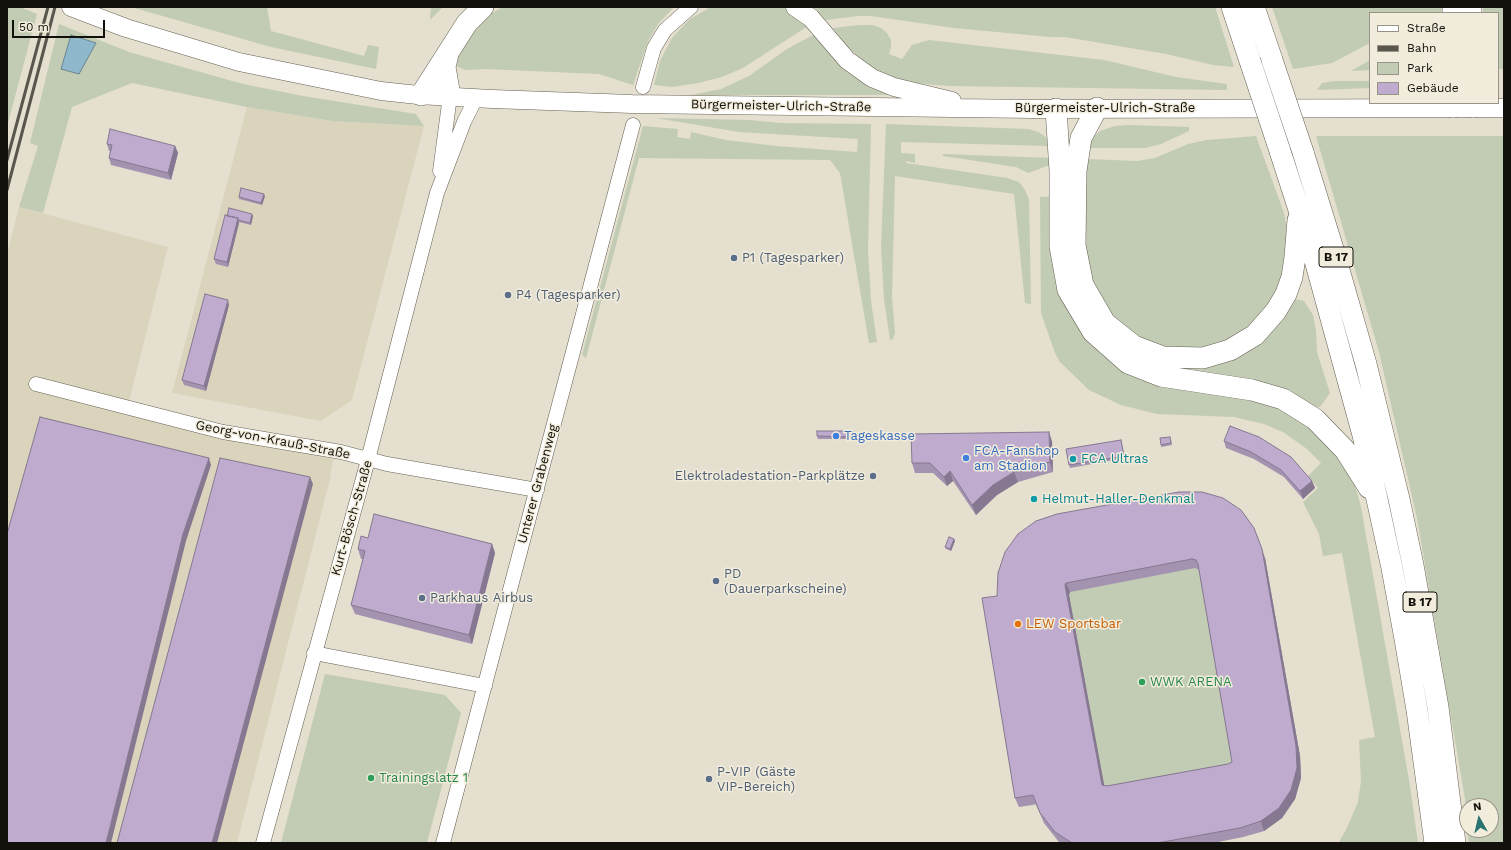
<!DOCTYPE html>
<html>
<head>
<meta charset="utf-8">
<style>
	body { margin:0 }
	#map { position:relative; width:1511px; height:850px; overflow:hidden; background:#e4dfce; font-family:"Work Sans",sans-serif }
	canvas { display:block }
	.frame { position:absolute; inset:0; border:8px solid #11100a; pointer-events:none }
	.legend { position:absolute; left:1369px; top:12px; width:130px; height:92px; box-sizing:border-box; background:#f1ecdb; border:1px solid #979487; margin:0; padding:5px 7px; list-style:none; font-size:12px; color:#11100a }
	.legend li { display:flex; align-items:center; gap:8px; height:20px }
	.legend b { width:20px; border:1px solid #979487 }
	.north { position:absolute; left:1459px; top:798px; width:40px; height:40px; box-sizing:border-box; background:#f1ecdb; border:1px solid #979487; border-radius:50%; rotate:352deg; font-size:11px; font-weight:700; line-height:16px; text-align:center; color:#11100a }
	.north::after { content:''; display:block; margin:auto; width:14px; height:18px; background:#2a736e; clip-path:polygon(50% 0,100% 100%,50% 72%,0 100%) }
	.scale { position:absolute; left:12px; top:20px; width:93px; height:18px; box-sizing:border-box; border:2px solid #11100a; border-top:0; padding-left:5px; font-size:12px; line-height:14px; white-space:nowrap; color:#11100a; -webkit-text-stroke:3px #f1ecdb; paint-order:stroke }
</style>
</head>
<body>
<div id="map">
<canvas width="1511" height="850"></canvas>
<div class="frame"></div>
<ul class="legend">
<li><b style="height:5px;background:#fff"></b>Straße</li>
<li><b style="height:5px;background:#59574d"></b>Bahn</li>
<li><b style="height:11px;background:#c2cbb4"></b>Park</li>
<li><b style="height:11px;background:#beabcd"></b>Gebäude</li>
</ul>
<div class="north">N</div>
<div class="scale">50 m</div>
</div>
<script>
const ctx = document.querySelector('canvas').getContext('2d');
ctx.lineJoin = 'round';
function paint(path, color) { ctx.fillStyle = color; ctx.fill(path, 'evenodd'); }
const poly = rows => new Path2D(rows.map(r => 'M' + r).join(''));
function stroke(path, color, width, dash) { ctx.strokeStyle = color; ctx.lineWidth = width; ctx.lineCap = dash ? 'butt' : 'round'; ctx.setLineDash(dash || []); ctx.stroke(path); }
function drawText(font, color, halo, rows, align = 'center') {
  ctx.font = font + ' "Work Sans",sans-serif'; ctx.lineWidth = 3; ctx.setLineDash([]); ctx.textBaseline = 'middle'; ctx.strokeStyle = halo; ctx.fillStyle = color; for (const [text, x, y, turn = 0] of rows) {
    ctx.save(); ctx.translate(x, y); ctx.rotate((+turn || 0) * Math.PI / 180); ctx.textAlign = isNaN(turn) ? turn : align; if (halo) ctx.strokeText(text, 0, 0); ctx.fillText(text, 0, 0); ctx.restore();
  }
}
const built = poly([
	[247,107,332,121,424,126,352,400,321,421,172,393],
	[19,207,168,247,126,413,333,459,330,479,237,843,7,843,7,255]
]);
const green = poly([
	[7,7,20,7,37,14,8,123],
	[131,7,267,7,271,31,364,56,368,45,379,47,376,69,271,47],
	[431,7,443,7,430,20],
	[503,7,674,7,658,24,648,41,633,85,599,74,486,69,465,70,457,66,459,53,470,33,485,17],
	[711,7,783,7,796,14,808,26,743,68,722,77,698,83,672,87,654,85,660,61,672,38,690,19],
	[814,7,1215,7,1234,67,1213,65,1166,54,1065,37,1050,37,954,28,871,16,858,16,826,20],
	[1272,7,1445,7,1445,13,1370,13,1370,43,1332,63,1293,69],
	[1483,7,1504,7,1504,69,1498,69,1498,13,1483,13],
	[59,24,129,52,243,84,303,96,416,114,424,126,332,121,247,107,132,83,72,107,43,213,19,207,38,146,30,143],
	[859,25,873,25,881,28,887,33,891,40,891,47,889,54,902,59,912,45,929,40,1104,60,1176,77,1227,84,1227,90,949,86,914,83,895,78,869,66,847,46,833,28],
	[815,34,896,95,691,95,721,89,749,76,787,49],
	[1370,60,1370,70,1351,71],
	[1336,81,1370,81,1370,88,1317,90,1322,83],
	[656,118,749,120,780,123,871,124,868,250,871,301,877,342,869,343,840,173,830,160,639,158,586,358,582,355,643,126,678,129,677,137,690,139,691,132,726,140,776,146,857,152,858,139,739,132],
	[886,124,1028,129,1038,132,1046,137,1050,146,901,142,901,153,915,154,915,163,906,161,906,163,1007,178,1019,182,1025,190,1029,200,1031,304,1025,303,1014,194,895,176,892,297,895,333,893,339,890,340,884,299,881,248],
	[1129,125,1189,127,1189,131,1161,144,1145,148,1089,148,1092,138,1100,131,1115,126],
	[1256,136,1284,213,1289,241,1286,276,1252,331,1201,352,1164,350,1138,341,1111,320,1090,283,1083,244,1087,159,1137,161,1155,158,1188,144,1207,140],
	[1316,136,1504,136,1504,843,1469,843,1467,830,1491,830,1491,806,1467,806,1467,825,1465,799,1417,518,1379,352],
	[943,154,1051,158,1050,165,1028,173,1016,167,943,156],
	[1060,196,1060,246,1128,363,1252,390,1345,450,1361,507,1410,786,1418,843,1339,842,1346,830,1358,802,1361,781,1359,740,1375,737,1342,553,1323,556,1319,534,1303,502,1318,488,1308,476,1321,463,1307,449,1283,432,1264,424,1234,417,1157,414,1121,405,1089,390,1060,362,1055,353,1041,313,1040,197],
	[1294,299,1304,301,1313,315,1316,330,1317,352,1330,393,1320,407,1312,407,1177,370,1174,364,1195,364],
	[1244,520,1258,537,1265,558,1300,756,1301,778,1295,799,1282,818,1264,831,1243,837,1213,843,1059,842,1044,823,1036,805,1019,807,985,607],
	[325,674,445,695,461,713,427,843,281,843]
]);
const water = poly([
	[71,35,96,43,79,74,61,69,71,35]
]);
const minor = poly([
	[643,87,654,48,665,30,691,7],
	[440,171,450,96],
	[36,384,223,432,341,452,387,464,537,490],
	[314,653,485,686],
	[263,843,365,471,437,193,464,122,476,98],
	[443,843,633,125]
]);
const major = poly([
	[71,7,126,28,239,62,381,91,418,95,492,99,632,104,1034,109,1504,108],
	[795,7,811,18,847,60,872,78,894,87,952,101]
]);
const highway = poly([
	[1232,7,1250,61],
	[1254,7,1272,60],
	[1453,7,1453,13],
	[1471,7,1471,13],
	[448,54,445,67,450,96],
	[421,95,467,23,483,7],
	[1453,103,1453,107],
	[1473,103,1473,107],
	[1097,108,1081,138,1076,171,1075,245,1083,285,1105,323,1134,346,1163,357,1203,358,1230,350,1255,335,1276,311,1286,294,1292,277,1295,257,1298,220],
	[1056,109,1060,171,1060,246,1068,290,1093,332,1128,363,1161,376,1252,390,1283,399,1315,419,1345,450,1369,488],
	[1280,151,1313,253,1363,435,1392,568,1405,639,1417,710,1435,843],
	[1303,152,1333,249,1366,364,1399,499,1413,565,1438,707,1455,843]
]);
const rail = poly([
	[7,160,48,7],
	[7,190,55,7]
]);
const highwayBridge = poly([
	[1272,60,1303,152],
	[1250,61,1280,151]
]);
const wall = poly([
	[107,144,175,146,178,153,171,180,111,165,109,158,110,151,109,151],
	[265,196,262,205,239,199,239,197],
	[227,216,253,216,251,225,239,222,239,223,228,267,216,264,214,259],
	[229,305,206,391,184,385,182,380],
	[1230,426,1312,481,1315,488,1303,499,1284,477,1254,459,1226,448,1224,441],
	[853,431,854,433,854,439,818,439,817,436],
	[1171,439,1172,445,1161,447,1161,445],
	[1121,440,1125,458,1070,468,1069,465],
	[1052,441,1053,472,1018,482,997,495,976,515,953,481,947,486,933,473,915,473,912,463],
	[368,538,492,544,495,553,472,644,355,614,351,605,363,559,361,559,358,549],
	[954,539,955,541,951,551,946,549,945,547],
	[1005,552,1265,558,1300,756,1301,778,1295,799,1282,818,1264,831,1243,837,1213,843,1060,843,1059,842,1044,823,1036,804,1019,807,1015,798,997,596],
	[1195,568,1199,570,1232,762,1228,764,1107,786,1104,785,1069,595,1070,592]
]);
const shadedWall = poly([
	[175,146,178,153,171,180,168,173],
	[264,194,265,196,262,205,261,203],
	[252,214,253,216,251,225,250,223],
	[238,218,239,223,228,267,227,262],
	[228,300,229,305,206,391,204,386],
	[1049,432,1052,441,1053,472,1050,462],
	[209,458,211,465,186,541,111,843,106,843,183,534],
	[950,471,953,481,947,486,944,477],
	[1014,472,1018,482,997,495,976,515,972,505,993,485],
	[310,477,313,484,217,843,212,843],
	[1312,481,1315,488,1303,499,1300,491],
	[1254,528,1265,558,1300,756,1301,778,1295,799,1282,818,1264,831,1261,821],
	[954,539,955,541,951,551,950,549],
	[492,544,495,553,472,644,469,635],
	[1066,583,1070,592,1069,595,1106,795,1102,785,1065,585]
]);
const building = poly([
	[110,129,175,146,168,173,109,158,112,145,107,144,110,129],
	[241,188,264,194,261,203,239,197,241,188],
	[229,208,252,214,250,223,238,220,238,218,227,216,229,208],
	[225,215,238,218,227,262,214,259,225,215],
	[205,294,228,300,204,386,182,380,205,294],
	[40,417,209,458,183,534,106,843,7,843,7,534,40,417],
	[1230,426,1259,437,1291,457,1312,481,1300,491,1281,470,1251,452,1224,441,1230,426],
	[817,431,853,431,853,437,817,436,817,431],
	[1049,432,1050,462,1014,472,993,485,972,505,950,471,944,477,930,463,912,463,911,434,1049,432],
	[1170,437,1171,443,1161,445,1160,438,1170,437],
	[1121,440,1124,456,1069,465,1066,449,1121,440],
	[220,458,310,477,212,843,117,843,220,458],
	[1179,492,1202,492,1223,498,1241,510,1254,528,1262,549,1296,746,1297,768,1291,790,1279,808,1261,821,1240,828,1157,843,1072,843,1055,832,1040,813,1033,795,1015,798,982,598,997,596,998,573,1005,552,1018,534,1036,521,1057,514,1179,492],
	[1192,559,1196,560,1198,564,1232,762,1228,764,1107,786,1102,785,1065,585,1066,583,1192,559],
	[374,514,492,544,469,635,351,605,365,551,358,549,361,536,368,538,374,514],
	[949,537,954,539,950,549,945,547,949,537]
]);
const markers = [
	[734,258,4,"#5c6f8a"],
	[508,295,4,"#5c6f8a"],
	[836,436,4,"#3f7fe0"],
	[966,458,4,"#3f7fe0"],
	[1073,459,4,"#0f9aa8"],
	[873,476,4,"#5c6f8a"],
	[1034,499,4,"#0f9aa8"],
	[716,581,4,"#5c6f8a"],
	[422,598,4,"#5c6f8a"],
	[1018,624,4,"#e8710a"],
	[1142,682,4,"#2e9e5b"],
	[371,778,4,"#2e9e5b"],
	[709,779,4,"#5c6f8a"]
];
const shields = [
	[1336,257,34],
	[1420,602,34]
];
const shieldNames = [
	["B 17",1336,257],
	["B 17",1420,602]
];
const streetNames = [
	["Bürgermeister-Ulrich-Straße",781,106,1],
	["Bürgermeister-Ulrich-Straße",1105,108],
	["Georg-von-Krauß-Straße",273,440,11],
	["Unterer Grabenweg",538,484,-75],
	["Kurt-Bösch-Straße",352,518,-74]
];
const serviceNames = [
	["P1 (Tagesparker)",742,258],
	["P4 (Tagesparker)",516,295],
	["Elektroladestation-Parkplätze",865,476,"right"],
	["PD",724,574],
	["(Dauerparkscheine)",724,589],
	["Parkhaus Airbus",430,598],
	["P-VIP (Gäste",717,772],
	["VIP-Bereich)",717,787]
];
const shopNames = [
	["Tageskasse",844,436],
	["FCA-Fanshop",974,451],
	["am Stadion",974,466]
];
const cultureNames = [
	["FCA Ultras",1081,459],
	["Helmut-Haller-Denkmal",1042,499]
];
const foodNames = [
	["LEW Sportsbar",1026,624]
];
const leisureNames = [
	["WWK ARENA",1150,682],
	["Trainingslatz 1",379,778]
];
paint(built, '#dbd4bc');
paint(green, '#c2cbb4');
paint(water, '#8fb8cc');
stroke(water, '#698692', 1);
stroke(minor, '#656152', 15);
stroke(major, '#656152', 19);
stroke(highway, '#656152', 22);
stroke(minor, '#fff', 14);
stroke(major, '#fff', 18);
stroke(highway, '#fff', 21);
stroke(rail, '#59574d', 3);
stroke(highwayBridge, '#656152', 22, []);
stroke(highwayBridge, '#fff', 21);
paint(wall, '#a393b0');
paint(shadedWall, '#857890');
paint(building, '#beabcd');
stroke(building, '#857890', 1);
for (const [x, y, r, color] of markers) { const dot = new Path2D(); dot.arc(x, y, r, 0, 2 * Math.PI); ctx.fillStyle = color; ctx.fill(dot); stroke(dot, '#f1ecdb', 1.5); }
for (const [x, y, w] of shields) { const box = new Path2D(); box.roundRect(x - w / 2, y - 10, w, 20, 3); ctx.fillStyle = '#f1ecdb'; ctx.fill(box); stroke(box, '#11100a', 1); }
drawText('bold 12px', '#11100a', null, shieldNames);
drawText('13px', '#11100a', '#f1ecdb', streetNames);
drawText('13px', '#4e5e75', '#f1ecdb', serviceNames, 'left');
drawText('13px', '#366cbe', '#f1ecdb', shopNames, 'left');
drawText('13px', '#0d838f', '#f1ecdb', cultureNames, 'left');
drawText('13px', '#c56008', '#f1ecdb', foodNames, 'left');
drawText('13px', '#27864d', '#f1ecdb', leisureNames, 'left');
</script>
</body>
</html>
